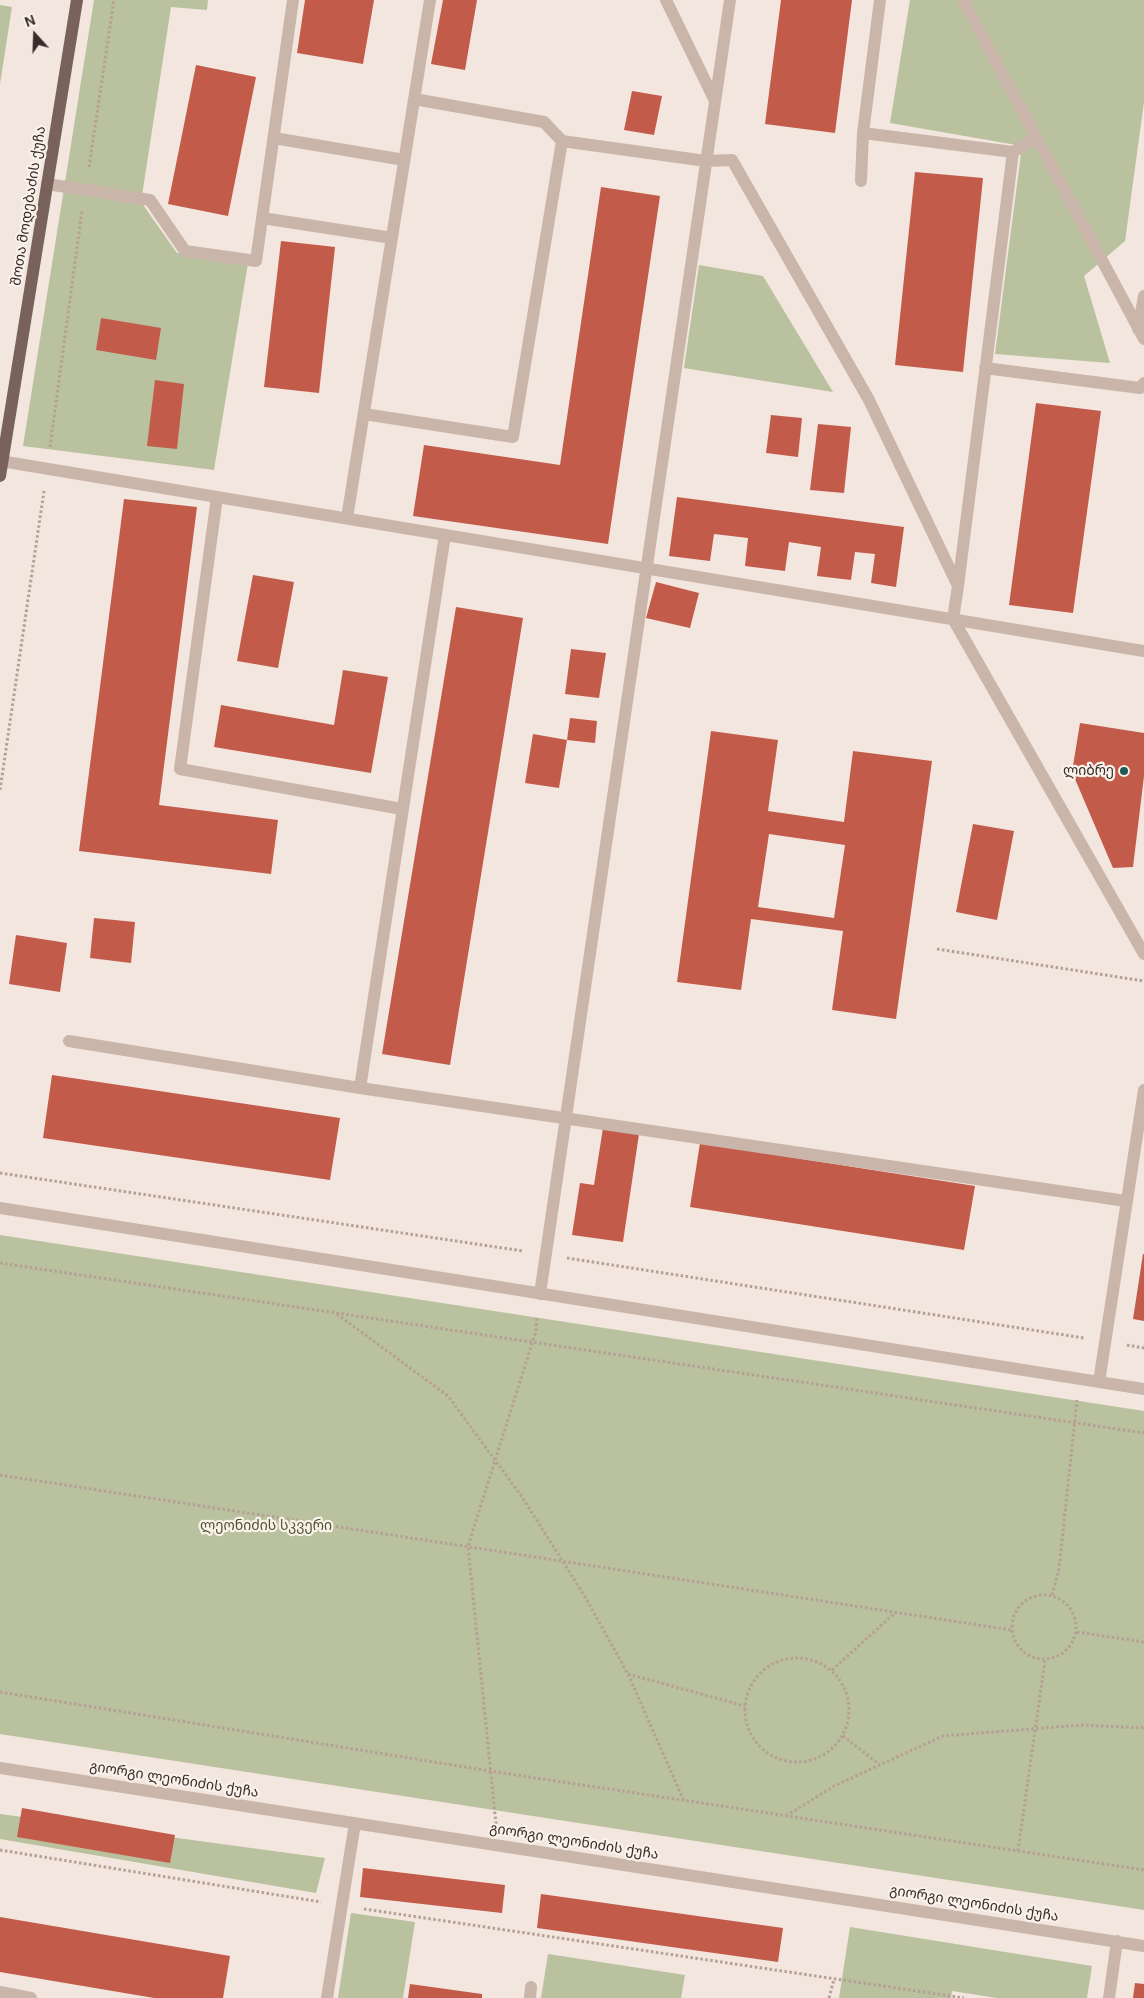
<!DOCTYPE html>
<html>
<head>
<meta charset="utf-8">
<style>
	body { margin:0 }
	#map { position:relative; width:1144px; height:1998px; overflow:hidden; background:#f2e6de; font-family:"DM Sans",sans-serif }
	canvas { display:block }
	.north { position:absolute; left:10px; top:10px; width:50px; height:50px; -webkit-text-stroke:4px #f9f1ea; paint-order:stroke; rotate:340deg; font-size:14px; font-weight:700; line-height:20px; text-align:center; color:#372c29 }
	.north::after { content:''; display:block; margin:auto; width:18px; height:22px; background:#372c29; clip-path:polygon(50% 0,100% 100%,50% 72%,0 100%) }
</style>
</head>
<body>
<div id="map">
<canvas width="1144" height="1998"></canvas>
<div class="north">N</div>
</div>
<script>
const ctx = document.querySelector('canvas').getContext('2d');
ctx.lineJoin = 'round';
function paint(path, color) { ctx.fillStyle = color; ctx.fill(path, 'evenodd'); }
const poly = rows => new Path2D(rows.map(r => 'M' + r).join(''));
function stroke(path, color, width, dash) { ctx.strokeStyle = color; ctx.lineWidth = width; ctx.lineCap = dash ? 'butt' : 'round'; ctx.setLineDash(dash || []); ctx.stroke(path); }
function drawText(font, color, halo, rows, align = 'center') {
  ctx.font = font + ' "DM Sans","Noto Sans Georgian",sans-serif'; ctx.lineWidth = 4.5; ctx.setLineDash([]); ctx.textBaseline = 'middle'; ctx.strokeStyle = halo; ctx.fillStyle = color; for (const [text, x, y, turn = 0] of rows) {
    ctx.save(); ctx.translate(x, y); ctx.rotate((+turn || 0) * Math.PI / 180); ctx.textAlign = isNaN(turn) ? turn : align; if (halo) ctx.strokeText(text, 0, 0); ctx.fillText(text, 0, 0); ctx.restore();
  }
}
const green = poly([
	[94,0,208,0,207,10,171,7,141,202,177,253,248,263,214,470,23,446],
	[910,0,1144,0,1144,102,1125,241,1084,276,1110,363,995,354,1022,146,890,123],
	[0,5,12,7,0,84],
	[699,265,763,276,833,392,684,368],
	[0,1235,1144,1411,1144,1910,0,1734],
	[0,1814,325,1858,316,1893,0,1839],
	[351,1913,415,1922,403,1998,338,1998],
	[850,1927,1092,1966,1087,1998,997,1998,952,1991,951,1998,839,1998],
	[548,1954,685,1975,681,1998,541,1998]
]);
const building = poly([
	[305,0,374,0,363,64,297,53],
	[443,0,477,0,465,70,431,64],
	[781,0,852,0,835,133,765,124],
	[196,65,256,77,228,216,168,204],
	[632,91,662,96,654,135,624,130],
	[915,172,983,178,963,372,895,365],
	[601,187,660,196,608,544,413,516,424,445,560,465],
	[281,241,335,247,319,393,264,387],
	[101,318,161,328,156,360,96,350],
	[155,380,184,384,177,449,147,446],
	[1036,403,1101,411,1073,613,1009,605],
	[771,415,802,418,798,457,766,453],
	[818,424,851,427,844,493,810,490],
	[677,497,904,527,896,587,871,583,875,554,855,552,851,580,817,576,821,547,789,542,785,571,745,566,748,538,714,534,710,561,669,556],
	[124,499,197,507,159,805,278,820,271,874,79,851],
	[253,575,294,582,278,668,237,661],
	[656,582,699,593,690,628,646,618],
	[456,607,523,618,450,1065,382,1054],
	[571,649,606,653,599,698,565,694],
	[343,670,388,677,371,773,214,747,221,705,334,725],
	[570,718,597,721,595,743,567,740],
	[1080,723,1144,733,1144,776,1133,867,1113,868,1072,772],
	[711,731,778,740,768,811,844,822,853,751,932,761,896,1019,832,1010,843,931,751,919,741,990,677,982],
	[769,834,845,845,834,918,758,907],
	[533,734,567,740,559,788,525,783],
	[973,824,1014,831,997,920,956,912],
	[94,918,135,922,131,963,90,958],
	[16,935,67,943,60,992,9,984],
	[52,1075,340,1118,330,1180,43,1138],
	[603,1128,639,1134,623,1242,572,1235,580,1183,594,1185],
	[700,1143,975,1186,964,1250,690,1207],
	[1143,1254,1144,1254,1144,1321,1133,1319],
	[22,1808,175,1835,170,1863,17,1837],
	[363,1868,505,1885,502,1913,360,1897],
	[541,1894,783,1928,778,1962,537,1928],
	[0,1917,230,1956,223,1998,154,1998,0,1972],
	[1135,1983,1144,1984,1144,1998,1133,1998],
	[410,1984,482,1994,482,1998,408,1998]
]);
const path = poly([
	[89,167,114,0],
	[50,447,82,211],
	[0,790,44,491],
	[937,949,1144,981],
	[0,1173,523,1251],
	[567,1258,1084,1338],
	[0,1263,1144,1433],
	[337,1314,448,1396,522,1497,584,1595,628,1674,684,1801],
	[1127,1345,1144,1348],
	[0,1475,1011,1630],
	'1012 1627a32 32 0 1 1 64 0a32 32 0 1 1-64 0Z',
	[1052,1595,1059,1569,1077,1400],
	[1077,1632,1144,1642],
	'745 1710a52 52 0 1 1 104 0a52 52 0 1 1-104 0Z',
	[832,1670,896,1612],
	[628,1674,745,1706],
	[0,1692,490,1771,1144,1870],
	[843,1736,880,1765],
	[786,1816,834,1786,943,1736,1081,1725,1144,1728],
	[496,1824,468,1546,536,1331,537,1316],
	[0,1850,321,1902],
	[1018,1851,1045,1660],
	[364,1909,964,1998],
	[829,1998,834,1979]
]);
const minor = poly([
	[666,0,715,101],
	[963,0,1144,339],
	[414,99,544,122,562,141,706,161,732,160,869,400,958,586,953,619,1144,954],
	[863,133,1013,152,958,586],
	[274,138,404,160],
	[1013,152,1037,138],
	[861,181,863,133,880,0],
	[47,184,150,200,185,251,256,261,293,0],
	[262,218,392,238],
	[1138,329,1144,296],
	[985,368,1140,388,1144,383],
	[364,414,513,437,562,141],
	[0,461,1144,651],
	[217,497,180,769,402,809],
	[347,518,430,0],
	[69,1041,360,1088,1126,1201],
	[360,1088,445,535],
	[0,1208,1144,1389],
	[540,1294,730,0],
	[1099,1382,1144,1090],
	[0,1768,1144,1946],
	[0,1992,31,1998],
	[327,1998,355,1823],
	[530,1998,531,1987],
	[1109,1998,1117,1941]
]);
const major = poly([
	[0,476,77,0]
]);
const markers = [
	[1124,771,5,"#205856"]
];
const streetNames = [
	["შოთა მოდებაძის ქუჩა",29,206,-81],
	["გიორგი ლეონიძის ქუჩა",174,1780,9],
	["გიორგი ლეონიძის ქუჩა",574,1842,9],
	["გიორგი ლეონიძის ქუჩა",974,1904,9]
];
const poiNames = [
	["ლიბრე",1114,771]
];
const parkNames = [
	["ლეონიძის სკვერი",266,1526]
];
paint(green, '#b9c19e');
paint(building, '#c35b4b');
stroke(path, '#b69f94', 3, [2.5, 2.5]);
stroke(minor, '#cab5aa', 12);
stroke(major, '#79625b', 12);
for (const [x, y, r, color] of markers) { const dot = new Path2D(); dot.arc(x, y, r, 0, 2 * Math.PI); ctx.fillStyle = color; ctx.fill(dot); stroke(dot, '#f9f1ea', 2); }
drawText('14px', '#372c29', '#f9f1ea', streetNames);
drawText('14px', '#372c29', '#f9f1ea', poiNames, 'right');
drawText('14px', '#4b552d', '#f9f1ea', parkNames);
</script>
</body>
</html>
